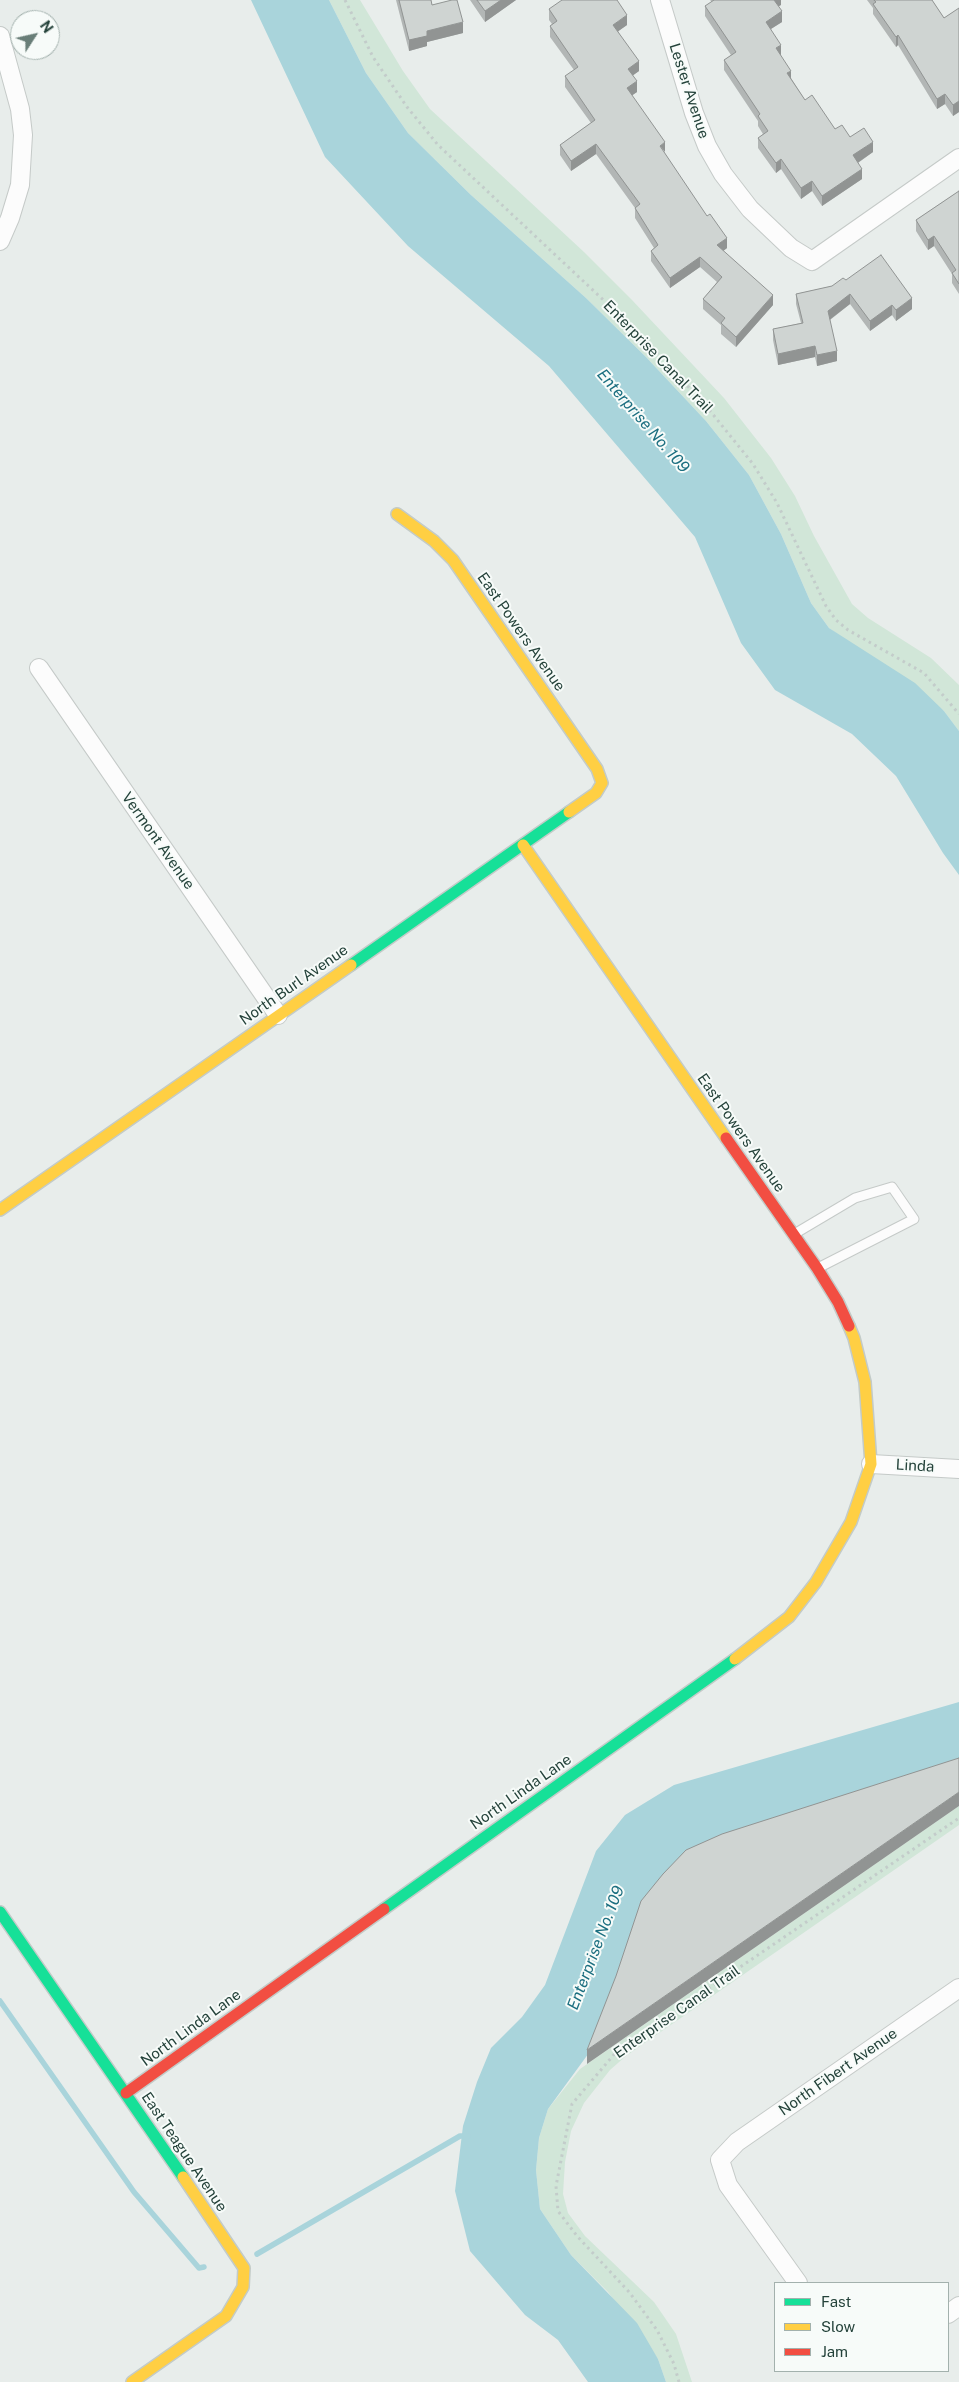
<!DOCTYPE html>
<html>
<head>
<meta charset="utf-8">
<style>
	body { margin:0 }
	#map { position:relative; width:959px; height:2382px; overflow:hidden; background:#e8edeb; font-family:"Public Sans",sans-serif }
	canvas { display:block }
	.legend { position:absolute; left:774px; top:2282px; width:175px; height:90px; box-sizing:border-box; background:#f7fbf9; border:1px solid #a3b1ad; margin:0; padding:6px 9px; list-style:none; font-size:15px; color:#24423a }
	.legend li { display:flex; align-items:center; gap:10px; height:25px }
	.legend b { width:25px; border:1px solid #a3b1ad }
	.north { position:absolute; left:10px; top:10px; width:50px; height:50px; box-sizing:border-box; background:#f7fbf9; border:1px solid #a3b1ad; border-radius:50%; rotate:55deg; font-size:14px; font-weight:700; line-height:20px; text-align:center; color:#24423a }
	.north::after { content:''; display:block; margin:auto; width:18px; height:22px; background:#697e78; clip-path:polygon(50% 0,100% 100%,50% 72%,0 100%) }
</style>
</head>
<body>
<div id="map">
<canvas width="959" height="2382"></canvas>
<ul class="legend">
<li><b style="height:6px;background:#16e098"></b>Fast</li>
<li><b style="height:6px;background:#ffcf43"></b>Slow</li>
<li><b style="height:6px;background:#f24e42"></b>Jam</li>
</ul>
<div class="north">N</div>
</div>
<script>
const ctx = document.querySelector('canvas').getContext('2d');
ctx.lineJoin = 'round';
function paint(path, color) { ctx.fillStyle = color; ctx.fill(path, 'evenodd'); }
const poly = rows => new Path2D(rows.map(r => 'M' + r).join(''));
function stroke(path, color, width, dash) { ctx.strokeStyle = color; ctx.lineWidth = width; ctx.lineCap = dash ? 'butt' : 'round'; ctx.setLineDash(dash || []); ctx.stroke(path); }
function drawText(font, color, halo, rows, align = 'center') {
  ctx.font = font + ' "Public Sans",sans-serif'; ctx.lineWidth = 4; ctx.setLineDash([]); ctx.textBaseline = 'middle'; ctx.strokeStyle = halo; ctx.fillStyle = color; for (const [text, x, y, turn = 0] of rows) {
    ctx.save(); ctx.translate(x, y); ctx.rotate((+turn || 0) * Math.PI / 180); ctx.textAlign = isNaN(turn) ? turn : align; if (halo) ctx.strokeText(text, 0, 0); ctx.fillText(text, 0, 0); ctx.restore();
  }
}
const green = poly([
	[329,0,360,0,403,71,430,109,584,252,632,300,724,398,771,458,795,496,814,536,852,604,868,618,931,658,959,685,959,731,944,711,829,628,811,603,781,534,749,475,706,421,646,357,586,298,471,195,408,133,366,73],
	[959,1806,959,1825,626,2056,610,2070,584,2103,571,2131,565,2162,563,2194,568,2213,585,2236,654,2302,676,2334,692,2382,666,2382,658,2359,608,2292,571,2255,540,2209,536,2170,539,2138,548,2109,580,2069]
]);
const water = poly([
	[251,0,329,0,366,73,408,133,471,195,586,298,646,357,706,421,749,475,781,534,811,603,829,628,915,683,944,711,959,731,959,875,943,853,896,776,852,734,775,690,741,643,695,537,549,366,408,246,325,157],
	[959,1702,959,1771,594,2046,548,2109,539,2138,536,2170,540,2209,571,2255,637,2323,658,2359,666,2382,588,2382,558,2340,525,2315,470,2251,455,2191,463,2126,477,2082,491,2048,522,2017,545,1985,596,1851,625,1815,674,1785]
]);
const stream = poly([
	[0,2001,134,2192,199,2268,204,2267],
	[257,2254,460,2136,468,2136]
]);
const path = poly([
	[345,0,373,57,407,107,438,145,644,338,711,412,753,464,777,503,826,606,836,620,848,630,924,673,959,714],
	[679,2382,674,2364,657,2330,630,2293,577,2236,558,2211,556,2186,572,2104,617,2051,959,1818]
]);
const lane = poly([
	[796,1233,855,1198,892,1187,914,1219,818,1268]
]);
const street = poly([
	[660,0,694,113,707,146,723,174,750,209,791,248,812,261,959,158],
	[0,36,20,109,23,135,20,185,10,218,0,241],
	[39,668,278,1015],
	[871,1464,959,1469],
	[798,2283,728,2185,720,2160,737,2142,959,1988],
	[948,2314,959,2306]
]);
const fast = poly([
	[351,965,569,812],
	[384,1909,735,1659],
	[0,1912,183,2177]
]);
const slow = poly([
	[397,514,434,541,453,560,597,769,602,783,596,793,569,812],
	[523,845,726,1138],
	[0,1210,351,965],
	[735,1659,789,1617,816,1582,851,1522,871,1464,865,1382,854,1338,849,1326],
	[132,2382,226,2316,243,2287,244,2268,183,2177]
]);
const jam = poly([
	[726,1138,817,1268,838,1302,849,1326],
	[126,2093,384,1909]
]);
const wall = poly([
	[396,0,431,0,432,5,463,33,427,42,427,46,409,51],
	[470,0,516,0,485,22],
	[710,0,781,0,781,5,778,6,782,22,771,29,781,56,791,78,805,100,835,129,850,137,873,152,858,163,862,179,822,206,812,191,801,199,781,169,776,173,758,148,758,138,763,134,758,126,758,121,724,70,724,60,731,55,705,16,705,6,712,2],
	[867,0,932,0,944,18,959,8,959,112,953,116,945,104,937,109,898,45,896,47,873,14,873,8],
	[549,9,627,25,618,31,639,71,633,75,637,92,632,95,664,152,727,248,723,251,773,305,736,347,721,334,721,325,703,309,703,299,717,282,700,267,670,288,651,261,651,251,654,248,635,218,635,208,596,154,571,171,560,155,560,145,591,123,565,87,565,76,574,70,550,37,550,26,552,24,549,20],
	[959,191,959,294,952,283,952,274,934,246,928,250,916,231,916,220],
	[846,280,912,309,896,321,892,315,870,331,850,304,830,320,837,361,817,366,815,357,778,365,773,340,773,329,801,323,796,304,796,294,832,286]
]);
const shadedWall = poly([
	[501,0,516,0,485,22,485,11],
	[774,0,781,0,781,5,774,9],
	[782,11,782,22,766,32,766,22],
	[627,15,627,25,613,35,613,25],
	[463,22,463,33,427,42,427,46,409,51,409,40,427,31],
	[898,35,898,45,896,47,896,37],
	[781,45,781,55,776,59,776,48],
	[639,61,639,71,628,79,628,69],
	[791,71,791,81,787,73],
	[637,81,637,92,627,99,627,88],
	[945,94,945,104,937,109,937,99],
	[959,101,959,112,953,116,953,105],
	[665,142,665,152,660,146],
	[873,142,873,152,853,166,853,155],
	[596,144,596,154,571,171,571,161],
	[781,159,781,169,776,173,776,163],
	[862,169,862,179,822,206,822,196],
	[812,181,812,191,801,199,801,188],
	[934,236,934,246,928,250,928,240],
	[727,238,727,248,717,256,717,245],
	[700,257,700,267,670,288,670,278],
	[850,294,850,304,828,321,828,311],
	[773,295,773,305,736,347,736,337],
	[912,298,912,309,896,321,896,310],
	[892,305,892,315,870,331,870,321],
	[815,346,815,357,778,365,778,354],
	[837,351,837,361,817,366,817,355],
	[959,1792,959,1806,587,2064,587,2050]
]);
const building = poly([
	[399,0,431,0,432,5,452,0,457,0,463,22,427,31,427,36,409,40,399,0],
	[477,0,501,0,485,11,477,0],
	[562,0,617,0,627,15,613,25,639,61,628,69,637,81,627,88,665,142,660,146,707,216,710,214,727,238,717,245,773,295,736,337,721,323,725,318,703,299,722,277,700,257,670,278,651,251,658,245,635,208,640,204,596,144,571,161,560,145,595,120,565,76,578,67,550,26,557,21,549,9,562,0],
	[714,0,774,0,782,11,766,22,781,45,776,48,791,71,787,73,805,100,812,95,835,129,842,125,850,137,864,128,873,142,853,155,862,169,822,196,812,181,801,188,781,159,776,163,758,138,768,131,758,116,760,114,724,60,736,52,705,6,714,0],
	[874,0,932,0,944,18,959,8,959,101,953,105,945,94,937,99,898,35,896,37,873,4,876,2,874,0],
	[959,191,959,284,952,273,956,270,934,236,928,240,916,220,959,191],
	[881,255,912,298,896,310,892,305,870,321,850,294,828,311,837,351,817,355,815,346,778,354,773,329,803,323,796,294,832,286,843,278,846,280,881,255],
	[959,1758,959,1792,587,2050,616,1976,641,1901,663,1874,686,1850,722,1834,959,1758]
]);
const streetNames = [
	["Lester Avenue",689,91,72],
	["Enterprise Canal Trail",658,357,46],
	["East Powers Avenue",521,632,55],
	["Vermont Avenue",158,841,55],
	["North Burl Avenue",294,985,-35],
	["East Powers Avenue",741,1133,55],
	["Linda",915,1466,3],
	["North Linda Lane",521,1792,-35],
	["Enterprise Canal Trail",677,2012,-35],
	["North Linda Lane",191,2028,-36],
	["North Fibert Avenue",838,2072,-35],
	["East Teague Avenue",184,2152,56]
];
const waterNames = [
	["Enterprise No. 109",643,421,49],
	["Enterprise No. 109",596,1948,-69]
];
paint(green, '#d1e6d8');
paint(water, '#a9d4db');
stroke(stream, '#a9d4db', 5.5);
stroke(lane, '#c5cac8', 11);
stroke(street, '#c5cac8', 20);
stroke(fast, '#c3cbc8', 14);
stroke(slow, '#c3cbc8', 14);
stroke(jam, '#c3cbc8', 14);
stroke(path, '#c3ccca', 3, [2.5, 4]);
stroke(lane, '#fcfcfc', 9);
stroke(street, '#fcfcfc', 18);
stroke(fast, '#16e098', 11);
stroke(slow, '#ffcf43', 11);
stroke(jam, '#f24e42', 11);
paint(wall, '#b2b6b5');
paint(shadedWall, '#919493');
paint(building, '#cfd4d2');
stroke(building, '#919493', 1);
drawText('15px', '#24423a', '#f7fbf9', streetNames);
drawText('italic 16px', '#1c6f80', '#f7fbf9', waterNames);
</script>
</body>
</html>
